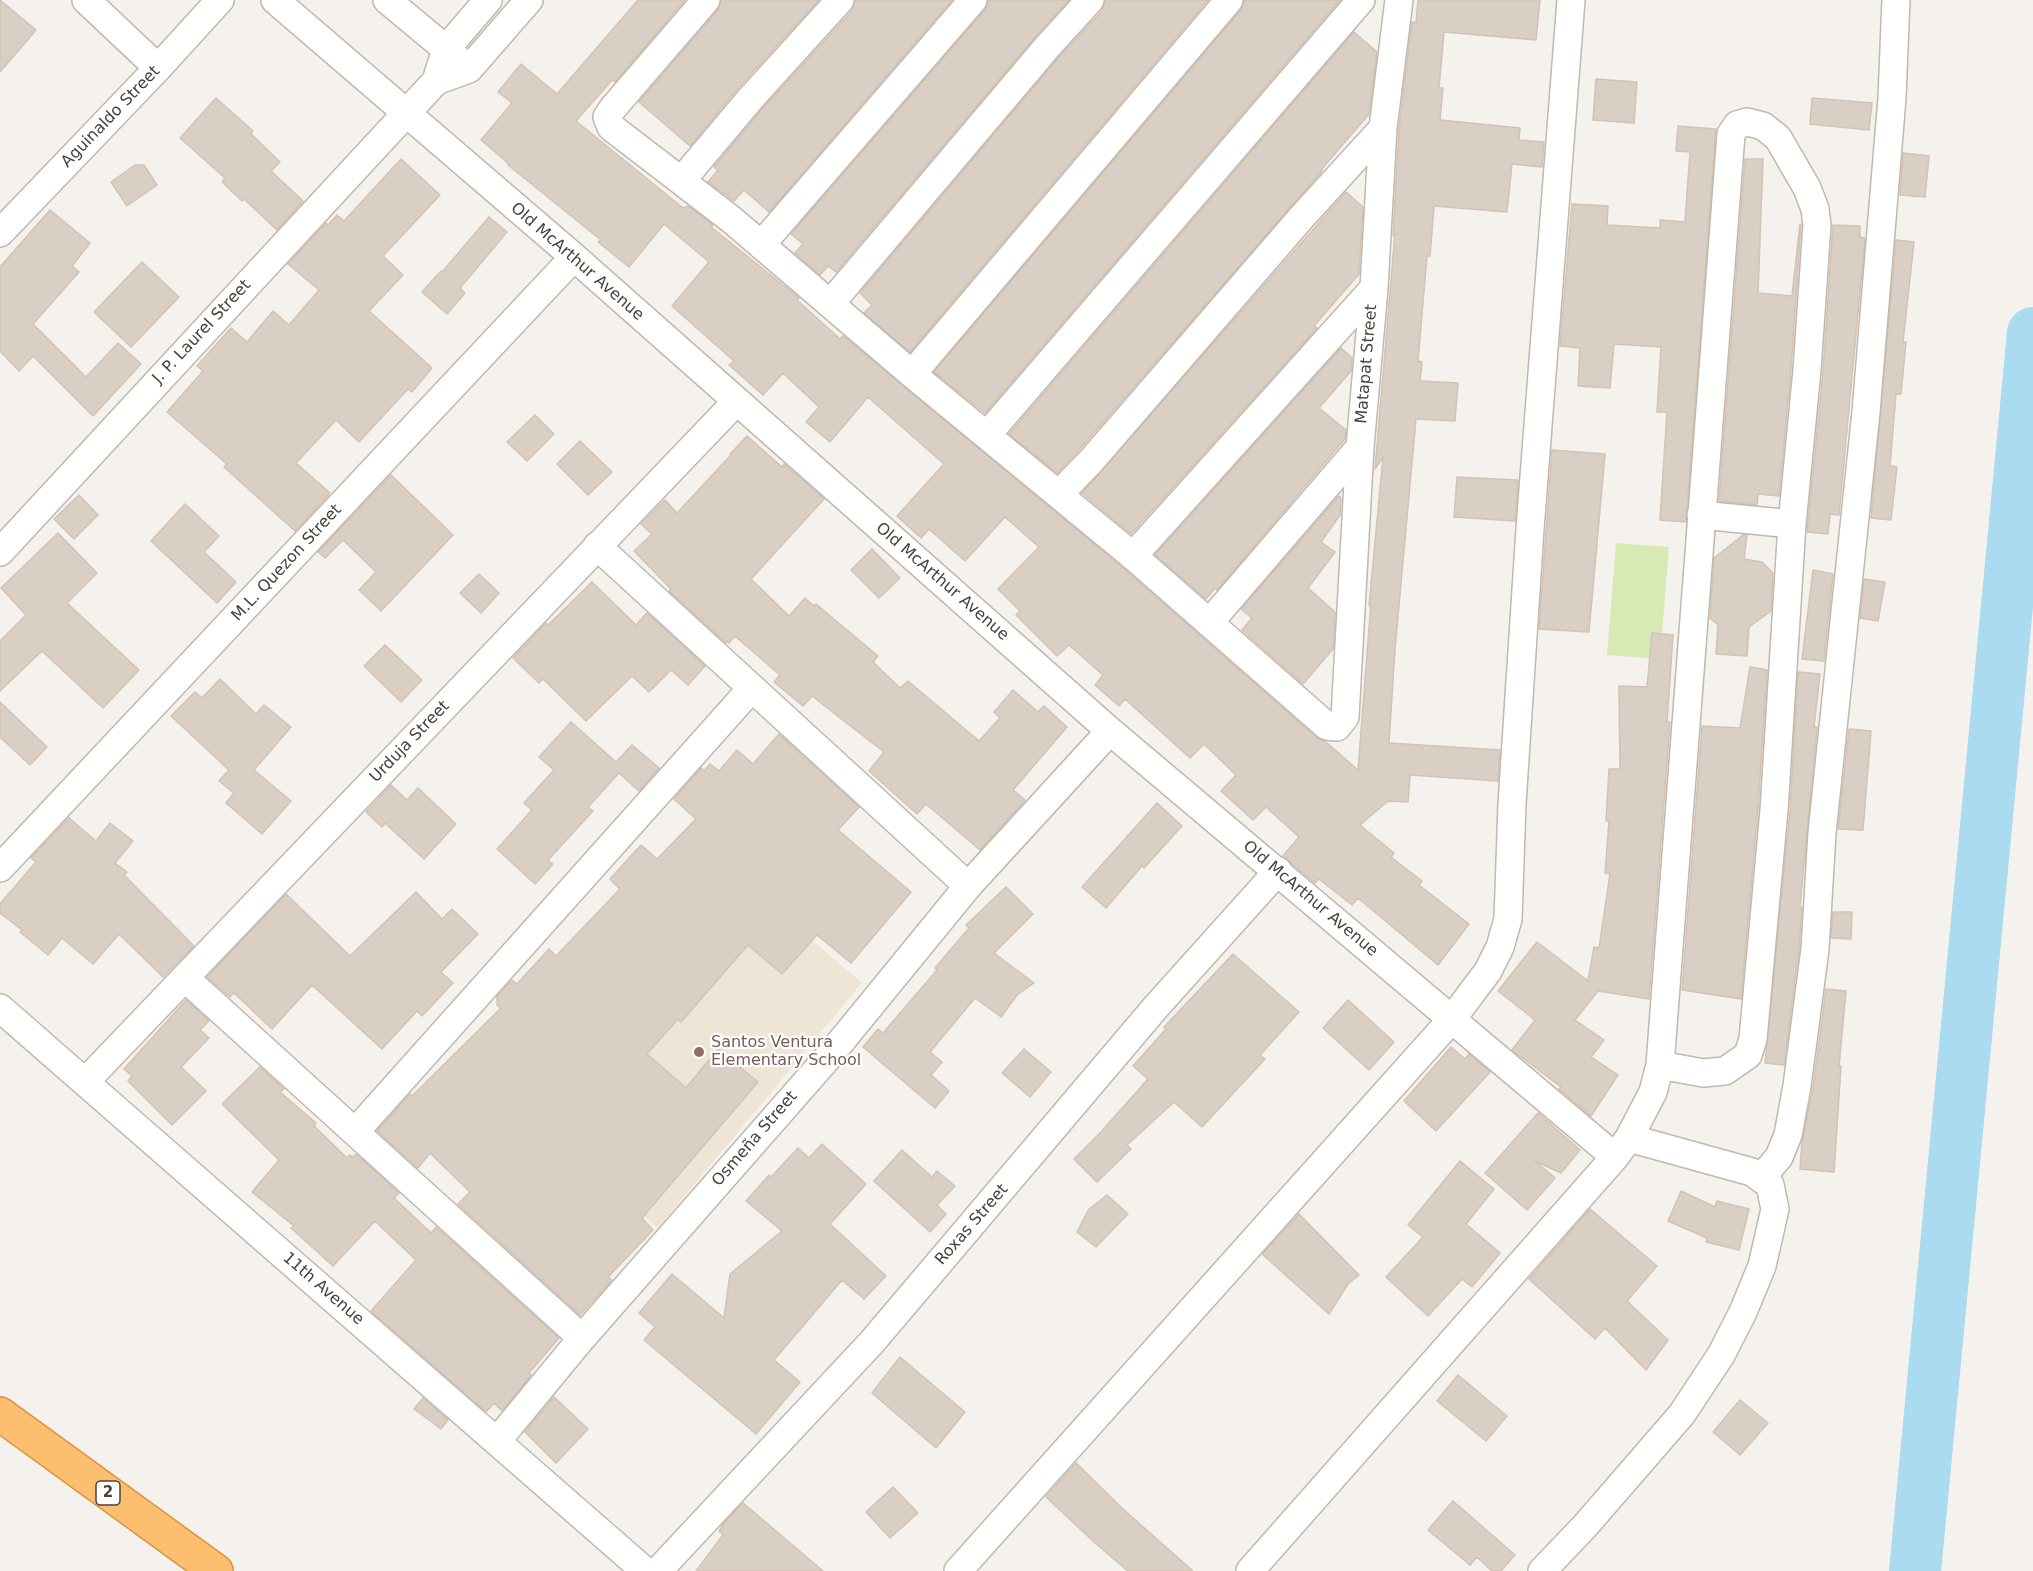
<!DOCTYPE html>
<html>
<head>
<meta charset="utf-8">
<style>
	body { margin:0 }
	canvas { display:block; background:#f5f1ec }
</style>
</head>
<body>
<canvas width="2033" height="1571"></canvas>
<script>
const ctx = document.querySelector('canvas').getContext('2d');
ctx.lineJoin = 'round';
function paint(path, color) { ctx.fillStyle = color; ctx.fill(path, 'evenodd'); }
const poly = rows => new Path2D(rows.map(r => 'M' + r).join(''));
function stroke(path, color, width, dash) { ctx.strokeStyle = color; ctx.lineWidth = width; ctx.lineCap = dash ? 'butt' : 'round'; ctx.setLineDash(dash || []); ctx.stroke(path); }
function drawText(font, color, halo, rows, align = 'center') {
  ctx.font = font + ' "DejaVu Sans",sans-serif'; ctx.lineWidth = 4.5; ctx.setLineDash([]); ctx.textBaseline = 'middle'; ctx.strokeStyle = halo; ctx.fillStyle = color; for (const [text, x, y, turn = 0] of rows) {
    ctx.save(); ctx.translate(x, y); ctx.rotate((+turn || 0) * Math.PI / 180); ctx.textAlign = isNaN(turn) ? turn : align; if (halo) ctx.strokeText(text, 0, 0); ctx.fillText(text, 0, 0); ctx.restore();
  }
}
const education = poly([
	[739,878,862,983,658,1228,535,1121]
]);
const green = poly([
	[1616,543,1669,547,1660,659,1607,655]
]);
const river = poly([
	[1915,1571,2033,333]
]);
const building = poly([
	[0,0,36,30,0,72,0,0],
	[638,0,685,0,615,82,612,80,576,121,683,208,688,206,713,225,711,227,799,298,797,300,840,339,843,336,1123,568,1317,738,1326,742,1358,770,1371,603,1369,606,1383,457,1375,469,1395,233,1393,236,1399,129,1412,22,1416,23,1418,0,1540,0,1536,40,1444,32,1439,88,1443,88,1440,120,1520,128,1519,140,1544,142,1542,167,1512,164,1507,212,1434,206,1430,256,1427,256,1418,361,1422,362,1420,381,1458,383,1455,421,1416,419,1395,649,1389,743,1500,750,1498,781,1410,775,1408,802,1388,801,1360,825,1394,853,1391,857,1422,881,1419,885,1469,924,1438,965,1358,898,1352,905,1319,879,1315,883,1283,856,1299,837,1266,807,1253,820,1221,791,1236,775,1204,744,1190,758,1125,699,1119,706,1095,685,1103,675,1069,645,1057,656,1016,615,1020,611,998,589,1039,547,1005,517,965,561,929,529,921,538,897,516,944,464,868,397,830,442,806,422,819,407,783,373,763,395,729,365,734,361,672,306,709,262,664,224,629,267,598,242,601,240,508,165,509,164,481,140,512,103,498,92,521,64,557,94,638,0],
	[721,0,819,0,739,87,690,146,639,102,718,10,721,0],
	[855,0,952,0,769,212,744,190,734,201,708,182,718,170,714,167,763,108,852,11,855,0],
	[988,0,1069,0,1036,36,836,272,828,266,820,275,795,253,803,244,791,234,985,10,988,0],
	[1105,0,1208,0,910,352,864,313,872,305,860,293,1060,56,1102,11,1105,0],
	[1244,0,1340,0,985,413,934,372,1241,10,1244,0],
	[1354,32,1377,52,1369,114,1321,170,1322,171,1079,450,1057,473,1009,434,1354,32],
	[1596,79,1637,82,1634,123,1593,120,1596,79],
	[216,98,253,131,251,134,280,162,271,171,303,201,277,230,244,199,242,201,222,182,225,178,180,138,216,98],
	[1812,98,1872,103,1869,130,1810,124,1812,98],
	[1678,126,1716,129,1686,522,1660,520,1667,412,1657,412,1661,347,1614,344,1610,388,1578,386,1580,348,1560,346,1572,204,1608,206,1607,225,1660,228,1660,220,1685,222,1690,152,1676,151,1678,126],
	[1903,153,1929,156,1925,197,1900,195,1903,153],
	[401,159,440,195,383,256,403,275,369,311,432,368,412,392,408,389,359,442,336,420,296,463,330,493,295,531,224,467,227,464,167,412,203,371,197,366,231,328,247,342,273,311,289,325,319,290,288,264,326,223,328,225,337,215,344,221,401,159],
	[1745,159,1763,159,1758,293,1792,296,1800,224,1801,225,1791,369,1779,496,1758,494,1757,505,1719,501,1745,159],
	[135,165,144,165,157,185,127,206,111,182,135,165],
	[1346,192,1363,207,1359,274,1314,326,1317,328,1131,534,1082,493,1346,192],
	[50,210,90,243,72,266,79,272,33,324,86,377,118,343,141,364,93,416,33,356,19,371,0,351,0,267,50,210],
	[489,217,507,232,460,288,465,293,447,314,422,292,441,271,442,272,489,217],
	[1833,225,1860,226,1860,237,1865,238,1839,515,1830,514,1828,534,1807,532,1823,372,1833,225],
	[1896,240,1914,242,1903,342,1906,342,1901,394,1896,394,1890,466,1897,467,1891,520,1871,518,1896,240],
	[142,262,179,297,131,347,94,312,142,262],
	[1341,348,1352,358,1351,371,1319,408,1346,430,1345,439,1217,590,1215,588,1206,599,1155,555,1341,348],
	[535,415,554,434,527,461,507,442,535,415],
	[747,436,782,467,784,464,824,499,751,579,789,616,805,598,814,606,816,604,878,656,873,662,900,688,908,681,979,741,1000,718,994,712,1013,690,1038,712,1044,706,1067,727,1013,790,1025,800,980,850,926,804,917,814,869,771,884,752,812,696,803,706,774,682,780,675,735,636,729,643,727,641,726,643,669,591,671,589,634,551,652,534,641,524,665,500,677,513,731,455,730,454,747,436],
	[580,441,612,472,588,495,557,464,580,441],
	[1552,450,1605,454,1589,632,1539,629,1552,450],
	[391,475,453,535,381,611,359,590,376,572,343,540,325,558,318,552,391,475],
	[1457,477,1518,480,1515,521,1454,517,1457,477],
	[79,495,98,515,74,539,54,519,79,495],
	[1339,496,1341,498,1340,515,1321,542,1335,552,1308,588,1335,612,1333,649,1303,684,1242,630,1252,618,1241,609,1339,496],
	[185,504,219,536,204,552,236,582,217,603,151,541,185,504],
	[58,533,97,573,67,603,139,670,103,708,42,651,0,691,0,641,26,615,1,588,58,533],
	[1743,535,1747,535,1744,559,1762,562,1773,573,1771,611,1749,627,1747,656,1716,654,1718,625,1710,618,1714,558,1743,535],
	[872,549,900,578,879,598,851,570,872,549],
	[1813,570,1833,574,1824,661,1802,659,1813,570],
	[479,574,499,593,481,613,460,593,479,574],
	[1864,579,1885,582,1878,621,1860,618,1864,579],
	[592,582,636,625,647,613,705,666,688,685,671,670,649,692,632,676,586,721,543,679,539,683,513,658,546,623,548,625,592,582],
	[1652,633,1673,635,1667,722,1670,722,1649,999,1598,991,1575,1020,1604,1040,1591,1057,1618,1075,1591,1116,1559,1089,1561,1087,1512,1050,1535,1020,1498,991,1537,942,1588,981,1594,947,1599,948,1610,874,1605,873,1609,821,1606,821,1609,769,1620,769,1619,686,1647,687,1652,633],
	[385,645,422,680,401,702,364,666,385,645],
	[1750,667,1767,670,1758,809,1741,999,1682,990,1702,726,1740,728,1750,667],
	[1798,672,1820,674,1814,727,1817,727,1800,907,1802,908,1799,948,1784,1065,1765,1063,1790,811,1798,672],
	[220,679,256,714,264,705,291,727,254,770,291,801,262,834,226,803,234,793,219,781,229,770,171,716,195,692,202,698,220,679],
	[0,702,47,747,30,765,0,737,0,702],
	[571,722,616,762,632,745,659,768,639,791,619,773,588,807,593,811,548,860,553,864,535,884,497,849,532,810,524,803,554,770,539,757,571,722],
	[1849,729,1871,731,1863,830,1838,829,1849,729],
	[779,734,859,807,838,830,911,892,851,963,817,935,782,974,748,945,681,1022,678,1019,647,1054,686,1088,718,1049,758,1082,642,1218,653,1230,608,1277,612,1280,580,1315,458,1204,470,1192,430,1153,418,1168,377,1131,410,1094,412,1096,501,1008,497,1005,497,996,512,980,517,984,549,949,556,956,620,889,610,879,641,845,657,859,696,819,674,799,701,768,704,771,710,764,719,771,737,750,753,764,779,734],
	[391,785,407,800,418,788,456,824,424,859,385,823,382,827,366,812,391,785],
	[1157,803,1182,826,1144,868,1142,866,1106,908,1082,887,1157,803],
	[69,818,96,841,110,823,133,841,115,863,127,872,124,875,194,946,163,977,119,934,93,964,62,938,48,955,20,932,22,930,0,913,0,904,36,862,31,858,69,818],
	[1006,887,1033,914,994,953,1034,983,1017,995,1001,1017,975,998,930,1052,942,1062,931,1075,949,1091,935,1108,863,1047,878,1029,883,1033,937,970,935,968,969,928,966,925,1006,887],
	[416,892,442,919,452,909,478,934,441,972,453,983,422,1016,417,1011,382,1049,312,985,272,1029,234,993,230,997,207,977,286,894,350,956,416,892],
	[1833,912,1852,912,1851,939,1831,938,1833,912],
	[1233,954,1299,1012,1260,1055,1265,1059,1202,1127,1174,1102,1127,1145,1131,1149,1097,1182,1074,1159,1100,1133,1148,1079,1133,1066,1166,1029,1164,1027,1233,954],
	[1826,989,1846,991,1839,1066,1841,1066,1834,1172,1800,1169,1802,1142,1813,1088,1826,989],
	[186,1000,209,1021,200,1030,209,1038,181,1067,206,1091,172,1125,128,1081,132,1076,124,1069,186,1000],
	[1348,1000,1394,1042,1369,1070,1323,1028,1348,1000],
	[1451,1047,1465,1059,1469,1054,1490,1072,1436,1131,1404,1101,1451,1047],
	[1024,1049,1051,1072,1030,1097,1002,1073,1024,1049],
	[260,1067,284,1089,280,1092,316,1123,314,1126,347,1158,350,1155,353,1157,356,1154,399,1193,394,1198,431,1233,436,1227,559,1338,529,1373,531,1375,502,1411,494,1403,486,1412,371,1311,416,1260,375,1221,333,1266,291,1228,294,1226,252,1192,279,1160,222,1104,260,1067],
	[1538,1113,1580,1150,1561,1173,1535,1161,1555,1178,1527,1210,1485,1173,1538,1113],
	[822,1144,866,1184,830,1224,886,1276,864,1299,842,1280,774,1360,800,1382,756,1434,644,1340,655,1327,639,1313,672,1274,724,1318,730,1274,782,1231,746,1201,769,1175,771,1177,798,1148,809,1158,822,1144],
	[902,1150,932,1177,937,1171,955,1186,937,1205,946,1214,930,1232,874,1181,902,1150],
	[1460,1161,1494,1189,1466,1224,1500,1253,1472,1287,1462,1279,1428,1316,1386,1277,1423,1237,1408,1225,1460,1161],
	[1681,1191,1715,1207,1717,1201,1749,1209,1739,1250,1706,1242,1707,1238,1668,1221,1681,1191],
	[1107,1195,1128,1214,1096,1247,1077,1232,1089,1209,1107,1195],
	[1590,1209,1657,1266,1627,1301,1668,1340,1646,1370,1605,1328,1595,1339,1529,1279,1590,1209],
	[1299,1214,1359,1275,1348,1284,1329,1314,1262,1254,1299,1214],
	[900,1357,965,1412,936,1448,872,1393,900,1357],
	[1458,1375,1507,1416,1486,1441,1437,1401,1458,1375],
	[554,1397,588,1429,556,1463,525,1432,554,1397],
	[423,1398,448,1420,441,1429,414,1409,423,1398],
	[1740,1400,1768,1423,1740,1455,1713,1432,1740,1400],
	[1076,1463,1124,1510,1193,1571,1128,1571,1094,1542,1046,1497,1076,1463],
	[893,1487,918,1513,890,1538,866,1512,893,1487],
	[1453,1501,1515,1555,1501,1571,1492,1571,1477,1557,1470,1565,1428,1530,1453,1501],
	[743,1503,823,1571,696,1571,723,1535,719,1531,724,1523,743,1503]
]);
const street = poly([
	[86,0,158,68],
	[275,0,574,257,1110,731,1615,1157],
	[387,0,459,60],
	[706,0,613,108,607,117,611,127,732,220,912,374,1133,556,1327,726,1337,727,1345,717,1360,447,1374,288,1383,128,1399,0],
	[436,81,469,69,529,0],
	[682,180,751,98,840,0],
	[0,233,158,68,220,0],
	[761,245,973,0],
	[830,304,1048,46,1090,0],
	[912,374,1229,0],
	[987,435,1361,0],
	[1059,494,1091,461,1301,218,1383,128],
	[1701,515,1792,524],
	[597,546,968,886],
	[0,552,436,81,446,49,488,0],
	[1133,556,1374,288],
	[1209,623,1360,447],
	[0,868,574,257],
	[185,978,582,1338],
	[0,1008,645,1571],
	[85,1082,736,402],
	[355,1132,751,689],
	[1761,1178,1779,1157,1788,1135,1797,1086,1815,949,1822,833,1866,412,1892,98,1896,0],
	[497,1441,582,1338,830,1055,968,886,1110,731],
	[658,1571,872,1342,1155,1008,1278,871],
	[958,1571,1452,1019,1488,971,1500,947,1508,919,1512,804,1530,529,1571,0],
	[1250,1571,1615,1157,1629,1138,1653,1092,1660,1065,1731,134,1737,125,1747,122,1763,126,1778,138,1807,188,1815,209,1817,225,1807,370,1792,524,1774,810,1753,1039,1748,1055,1725,1071,1703,1073,1660,1065],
	[1542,1571,1585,1526,1682,1414,1721,1355,1743,1312,1762,1266,1775,1209,1770,1185,1752,1172,1629,1138]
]);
const highway = poly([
	[0,1414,216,1571]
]);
const markers = [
	[699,1052,6,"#8d6e63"]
];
const shields = [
	[108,1493,24]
];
const shieldNames = [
	["2",108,1493]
];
const streetNames = [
	["Aguinaldo Street",111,117,-46],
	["Old McArthur Avenue",577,262,41],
	["J. P. Laurel Street",202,332,-47],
	["Matapat Street",1367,364,-85],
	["M.L. Quezon Street",287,563,-47],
	["Old McArthur Avenue",942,582,41],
	["Urduja Street",410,742,-46],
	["Old McArthur Avenue",1310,899,40],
	["Osmeña Street",755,1139,-49],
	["Roxas Street",972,1225,-49],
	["11th Avenue",323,1289,41]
];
const educationNames = [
	["Santos Ventura",711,1043],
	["Elementary School",711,1061]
];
paint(education, '#eee5d6');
paint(green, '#d7e9b5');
stroke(river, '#aadbf0', 52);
paint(building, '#dacfc4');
stroke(building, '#d2c3b4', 1.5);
stroke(street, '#c1b8ae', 30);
stroke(highway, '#dc933f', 36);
stroke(street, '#fff', 27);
stroke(highway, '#fcbf70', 33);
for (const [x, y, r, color] of markers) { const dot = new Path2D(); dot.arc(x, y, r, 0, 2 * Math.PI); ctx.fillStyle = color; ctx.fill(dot); stroke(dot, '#fff', 2); }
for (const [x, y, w] of shields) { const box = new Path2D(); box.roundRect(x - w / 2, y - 12, w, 24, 4.5); ctx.fillStyle = '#fff'; ctx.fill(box); stroke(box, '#4a4239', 1.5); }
drawText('bold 15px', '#4a4239', null, shieldNames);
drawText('16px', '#4a4239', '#fff', streetNames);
drawText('16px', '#785e54', '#fff', educationNames, 'left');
</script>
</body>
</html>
